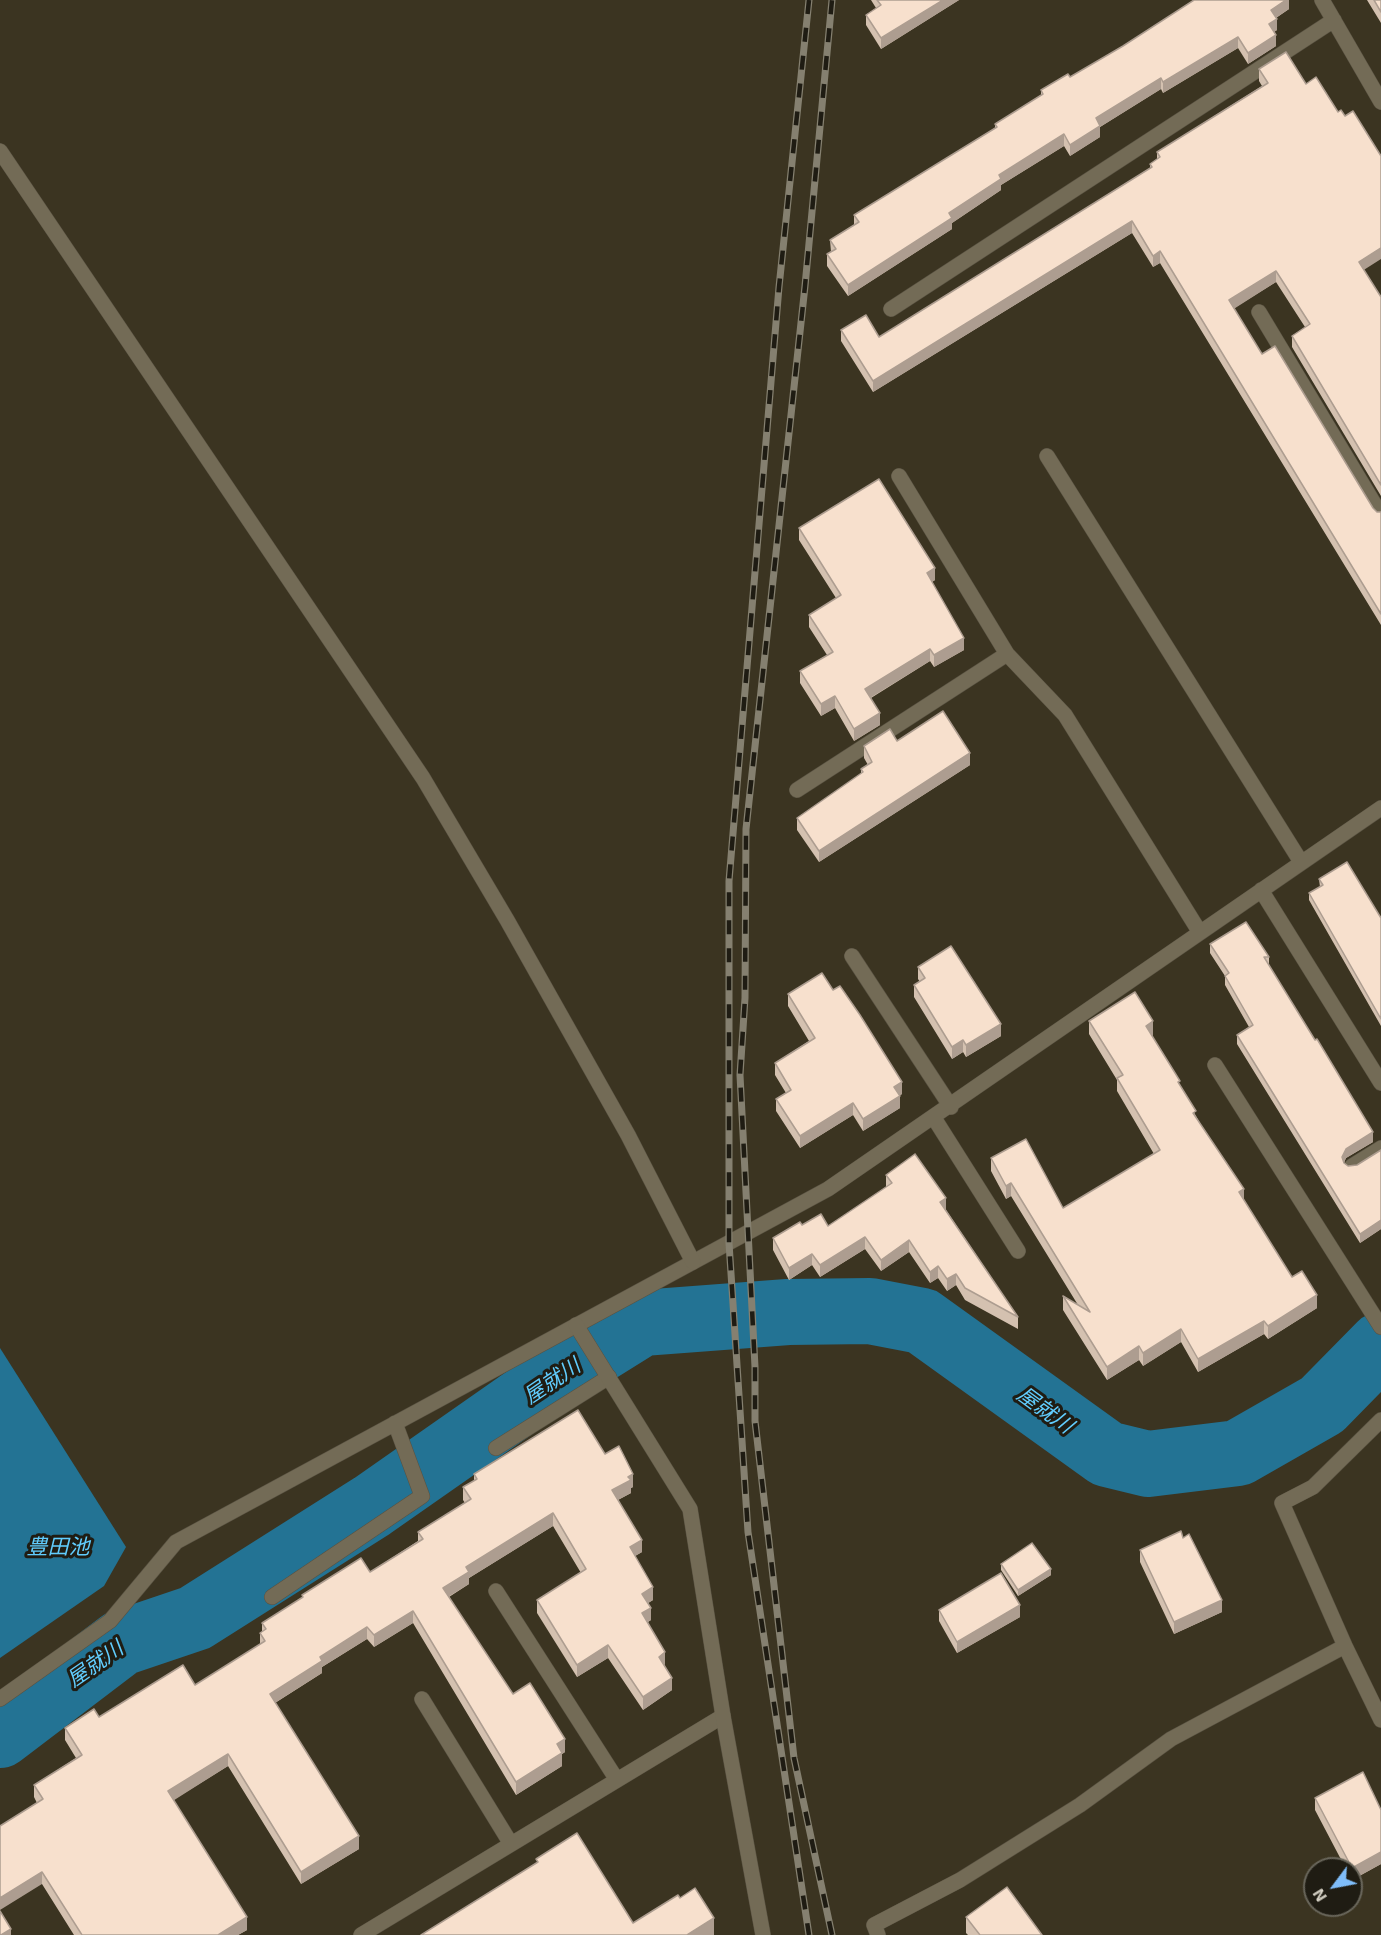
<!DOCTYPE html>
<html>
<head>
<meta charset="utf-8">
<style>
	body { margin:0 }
	#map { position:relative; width:1381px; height:1935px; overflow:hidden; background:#3b3421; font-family:"Exo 2",sans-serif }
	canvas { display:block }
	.north { position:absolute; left:1303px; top:1857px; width:60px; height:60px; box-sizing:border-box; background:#1f1c13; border:2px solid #69665b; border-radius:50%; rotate:238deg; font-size:16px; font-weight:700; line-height:24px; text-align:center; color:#d8d4c8 }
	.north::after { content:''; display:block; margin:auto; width:21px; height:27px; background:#7fbdfa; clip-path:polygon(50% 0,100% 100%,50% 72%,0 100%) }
</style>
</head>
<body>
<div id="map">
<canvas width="1381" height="1935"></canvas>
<div class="north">N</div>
</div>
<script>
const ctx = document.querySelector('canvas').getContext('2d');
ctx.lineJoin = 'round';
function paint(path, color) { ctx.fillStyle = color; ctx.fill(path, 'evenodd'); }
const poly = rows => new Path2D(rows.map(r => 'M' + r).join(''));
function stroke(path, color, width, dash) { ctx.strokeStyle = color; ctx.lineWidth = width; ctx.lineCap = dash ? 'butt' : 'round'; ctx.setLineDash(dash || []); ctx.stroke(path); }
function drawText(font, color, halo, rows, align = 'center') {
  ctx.font = font + ' "Exo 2","Noto Sans JP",sans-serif'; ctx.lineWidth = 6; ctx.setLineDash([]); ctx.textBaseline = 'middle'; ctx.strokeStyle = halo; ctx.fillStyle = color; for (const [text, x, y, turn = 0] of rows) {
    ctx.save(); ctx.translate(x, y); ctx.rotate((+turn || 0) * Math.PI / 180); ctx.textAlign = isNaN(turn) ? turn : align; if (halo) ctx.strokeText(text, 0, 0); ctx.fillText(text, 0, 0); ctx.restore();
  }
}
const water = poly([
	[0,1348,126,1547,104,1586,0,1658]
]);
const river = poly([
	[0,1735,121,1643,195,1618,372,1506,565,1371,642,1323,788,1312,870,1311,922,1321,1107,1454,1148,1464,1238,1453,1322,1405,1381,1345]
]);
const street = poly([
	[1322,0,1381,102],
	[891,309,1334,20],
	[1259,312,1381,515],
	[1047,456,1301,862],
	[899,476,1007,654,1065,715,1199,931],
	[797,790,1007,654],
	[1261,890,1381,1083],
	[852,956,951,1107],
	[1215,1065,1381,1327],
	[934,1118,1018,1251],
	[1352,1166,1381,1148],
	[1381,1420,1313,1487,1282,1503,1345,1646,1381,1720],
	[496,1448,609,1377],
	[496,1591,617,1780],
	[272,1597,422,1496,395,1423],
	[0,1699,110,1621,176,1542,828,1189,1381,808],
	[422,1699,511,1844],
	[361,1935,723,1716],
	[878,1935,874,1925,960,1880,1080,1805,1171,1739,1345,1646]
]);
const secondary = poly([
	[0,151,423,778,507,920,628,1135,693,1262],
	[576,1325,690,1509,723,1716,763,1935]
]);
const rail = poly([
	[809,0,779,287,729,881,729,1243,748,1532,809,1935],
	[832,1935,794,1758,755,1421,755,1367,740,1075,745,998,746,829,805,286,832,0]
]);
const wall = poly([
	[871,0,959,0,881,49,866,25,866,15,876,8],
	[1289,0,1289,9,1276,18,1277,30,1274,32,1276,46,1248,64,1238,48,1163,93,1161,89,1100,127,1100,137,1070,156,1064,146,1001,185,1001,190,952,223,952,229,848,296,827,266,827,254,831,252,830,240,854,225,854,215,995,128,995,124,1041,95,1041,90,1070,77],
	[1367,0,1381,0,1381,23],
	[1286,52,1364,270,1381,297,1381,496,1292,347,1292,336,1305,327,1276,282,1234,308,1262,354,1373,508,1377,512,1381,512,1381,625,1160,263,1153,267,1132,233,873,392,841,341,841,330,879,337,1150,168,1150,164,1157,159,1157,152,1262,86,1259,81,1259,69],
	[799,528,935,580,932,582,964,650,934,667,930,661,871,698,880,725,854,741,835,708,821,716,800,683,800,671,827,655,809,627,809,615,836,598,799,540],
	[897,741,970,765,819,862,797,830,797,818,861,774,861,769,868,765,864,758,864,746],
	[1319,879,1381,918,1381,1026,1309,900,1309,893,1320,887],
	[1210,944,1269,957,1269,965,1373,1142,1346,1158,1344,1163,1348,1166,1357,1165,1381,1150,1381,1229,1360,1243,1237,1044,1237,1035,1249,1027,1225,985,1225,976,1210,953],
	[918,967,1001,1036,966,1057,963,1052,952,1059,914,997,914,985,920,982,918,979],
	[833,990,902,1094,900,1095,900,1108,863,1131,853,1115,800,1148,776,1111,776,1099,786,1093,775,1075,775,1063,809,1041,788,1006,788,994],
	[1089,1021,1153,1035,1152,1036,1196,1116,1244,1201,1292,1277,1317,1308,1268,1339,1264,1334,1198,1372,1181,1342,1143,1366,1139,1360,1107,1380,1063,1310,1063,1296,1078,1305,1011,1196,1006,1199,991,1171,991,1158,1063,1208,1154,1154,1117,1091,1117,1080,1089,1034],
	[886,1175,946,1210,1018,1317,1018,1329,965,1300,956,1285,947,1291,938,1278,930,1283,909,1252,881,1271,865,1249,820,1277,812,1265,789,1280,773,1250,773,1238,802,1225,828,1226,886,1187],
	[605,1454,633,1487,631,1488,631,1493,618,1500,642,1552,635,1556,653,1600,648,1603,651,1620,648,1622,665,1664,664,1665,672,1690,643,1710,608,1658,577,1677,537,1613,537,1600,581,1573,553,1526,469,1578,469,1584,449,1597,513,1694,565,1752,562,1754,562,1766,516,1795,413,1623,374,1647,367,1639,322,1667,322,1673,275,1703,359,1849,301,1884,228,1766,173,1800,247,1930,238,1935,74,1935,42,1884,37,1803,34,1797,34,1785,76,1758,65,1740,65,1728,195,1685,260,1645,260,1633,262,1632,262,1623,302,1598,302,1595,370,1572,418,1541,418,1532,465,1503,463,1500,463,1487,474,1481,474,1474],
	[1183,1538,1222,1612,1174,1634,1140,1562,1140,1550],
	[1001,1564,1051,1575,1018,1596,1001,1570],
	[939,1610,1020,1617,957,1653,939,1621],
	[1315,1798,1381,1810,1381,1864,1352,1880,1351,1878,1351,1869,1346,1869,1315,1810],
	[966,1917,1042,1935,968,1935,966,1933]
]);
const shadedWall = poly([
	[943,0,959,0,881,49,881,38],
	[1286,0,1289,0,1289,9,1271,21,1271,10],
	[1277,19,1277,30,1269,35,1269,24],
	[1276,35,1276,46,1248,64,1248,53],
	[1238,37,1238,48,1163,93,1163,82],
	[1161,78,1161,89,1100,127,1100,137,1070,156,1070,145,1096,118],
	[1064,134,1064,146,1001,185,1001,190,952,223,952,229,848,296,848,285,949,213,999,175],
	[1132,221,1132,233,873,392,873,381],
	[1381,248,1381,259,1359,273,1359,262],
	[1160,251,1160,263,1153,267,1153,256],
	[1276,271,1276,282,1229,312,1229,300],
	[935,568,935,580,927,585,927,573],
	[964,638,964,650,934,667,934,655],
	[930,649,930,661,865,701,865,689],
	[835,696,835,708,821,716,821,704],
	[880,713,880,725,854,741,854,729],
	[970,753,970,765,819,862,819,851],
	[1153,1021,1153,1035,1146,1039,1146,1026],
	[1001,1024,1001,1036,966,1057,966,1045],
	[963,1040,963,1052,952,1059,952,1047],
	[902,1082,902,1094,894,1099,894,1087],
	[900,1096,900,1108,863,1131,863,1119],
	[853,1103,853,1115,800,1148,800,1136],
	[1373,1132,1373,1142,1346,1158,1342,1166,1342,1157,1346,1149],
	[1011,1183,1011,1196,1006,1199,1006,1186],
	[1244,1189,1244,1202,1239,1192],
	[946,1198,946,1210,940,1214,940,1202],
	[1381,1220,1381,1229,1360,1243,1360,1234],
	[865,1237,865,1249,820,1277,820,1265],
	[909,1240,909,1252,881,1271,881,1260],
	[812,1254,812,1265,789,1280,789,1268],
	[938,1266,938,1278,930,1283,930,1272],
	[956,1274,956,1285,947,1291,947,1279],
	[1317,1295,1317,1308,1268,1339,1268,1326],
	[1264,1321,1264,1334,1198,1372,1198,1359],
	[1181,1329,1181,1342,1143,1366,1143,1353],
	[1139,1346,1139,1360,1107,1380,1107,1367],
	[633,1474,633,1487,631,1488,631,1493,612,1503,612,1490,628,1477],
	[553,1513,553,1526,469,1578,469,1584,443,1600,443,1588,466,1567],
	[642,1540,642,1552,630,1559,630,1547],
	[1051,1569,1051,1575,1018,1596,1018,1590],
	[653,1587,653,1600,642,1607,642,1594],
	[1222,1600,1222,1612,1174,1634,1174,1622],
	[1020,1605,1020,1617,957,1653,957,1642],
	[651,1608,651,1620,642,1625,642,1613],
	[413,1611,413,1623,374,1647,374,1635],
	[367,1627,367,1639,322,1667,322,1673,270,1706,270,1694,320,1657],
	[608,1645,608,1658,577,1677,577,1665],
	[665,1652,665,1664,659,1669,659,1657],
	[672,1678,672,1690,643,1710,643,1697],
	[565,1739,565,1752,562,1754,562,1766,516,1795,516,1782,557,1744],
	[228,1754,228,1766,168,1804,168,1791],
	[359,1836,359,1849,301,1884,301,1872],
	[1381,1852,1381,1864,1352,1880,1352,1868],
	[42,1872,42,1884,0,1910,0,1898],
	[247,1917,247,1930,238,1935,218,1935],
	[714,1918,714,1935,687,1935],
	[11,1929,11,1935,1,1935]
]);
const building = poly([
	[877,0,943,0,881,38,866,15,881,5,877,0],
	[1194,0,1286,0,1271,10,1277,19,1269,24,1276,35,1248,53,1238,37,1163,82,1161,78,1096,118,1100,126,1070,145,1064,134,999,175,1001,179,949,213,952,218,848,285,827,254,836,249,830,240,859,222,854,215,997,127,995,124,1043,94,1041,90,1068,74,1070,77,1123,46,1194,0],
	[1374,0,1381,0,1381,12,1374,0],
	[1286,52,1306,84,1316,77,1338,112,1341,110,1345,116,1353,111,1381,156,1381,248,1359,262,1381,297,1381,485,1292,336,1310,324,1276,271,1229,300,1262,354,1275,346,1373,508,1377,512,1381,512,1381,614,1160,251,1153,256,1132,221,873,381,841,330,866,315,879,337,1152,167,1150,164,1160,157,1157,152,1268,83,1259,69,1286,52],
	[879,479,935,568,927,573,964,638,934,655,930,649,865,689,880,713,854,729,835,696,821,704,800,671,833,652,809,615,841,595,799,528,879,479],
	[943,711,970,753,819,851,797,818,863,772,861,769,872,762,864,746,890,729,897,741,943,711],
	[1347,862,1381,918,1381,1019,1309,893,1323,885,1319,879,1347,862],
	[1246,922,1269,957,1264,957,1315,1040,1317,1039,1373,1132,1346,1149,1342,1157,1344,1163,1348,1166,1357,1165,1381,1150,1381,1220,1360,1234,1237,1035,1253,1025,1225,976,1229,973,1210,944,1246,922],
	[951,946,1001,1024,966,1045,963,1040,952,1047,914,985,925,978,918,967,951,946],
	[822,973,833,990,840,986,860,1015,902,1082,894,1087,900,1096,863,1119,853,1103,800,1136,776,1099,791,1090,775,1063,815,1038,788,994,822,973],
	[1135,992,1153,1021,1146,1026,1180,1081,1178,1082,1196,1111,1193,1113,1244,1189,1239,1192,1292,1277,1302,1271,1317,1295,1268,1326,1264,1321,1198,1359,1181,1329,1143,1353,1139,1346,1107,1367,1063,1296,1090,1312,1011,1183,1006,1186,991,1158,1026,1139,1063,1208,1160,1150,1117,1078,1123,1075,1089,1021,1135,992],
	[915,1154,946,1198,940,1202,1018,1317,965,1288,956,1274,947,1279,938,1266,930,1272,909,1240,881,1260,865,1237,820,1265,812,1254,789,1268,773,1238,800,1222,802,1225,821,1214,828,1226,892,1183,886,1175,915,1154],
	[578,1410,605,1454,619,1446,633,1474,628,1477,631,1480,612,1490,642,1540,630,1547,653,1587,642,1594,651,1608,642,1613,665,1652,659,1657,672,1678,643,1697,608,1645,577,1665,537,1600,586,1569,553,1513,466,1567,469,1572,443,1588,513,1694,530,1683,565,1739,557,1744,562,1753,516,1782,413,1611,374,1635,367,1627,320,1657,322,1661,270,1694,359,1836,301,1872,228,1754,168,1791,247,1917,218,1935,82,1935,42,1872,0,1898,0,1826,43,1799,34,1785,82,1755,65,1728,94,1709,99,1717,183,1665,195,1685,265,1641,260,1633,266,1629,262,1623,303,1597,302,1595,361,1558,370,1572,423,1539,418,1532,471,1499,463,1487,477,1479,474,1474,578,1410],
	[1181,1531,1183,1538,1189,1534,1222,1600,1174,1622,1140,1550,1181,1531],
	[1032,1543,1051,1569,1018,1590,1001,1564,1032,1543],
	[1001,1573,1020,1605,957,1642,939,1610,1001,1573],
	[1363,1772,1381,1810,1381,1852,1352,1868,1315,1798,1363,1772],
	[577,1833,633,1923,678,1895,680,1898,695,1888,714,1918,687,1935,421,1935,538,1862,536,1859,577,1833],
	[1007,1887,1042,1935,980,1935,966,1917,1007,1887],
	[0,1911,11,1929,1,1935,0,1935,0,1911]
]);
const waterNames = [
	["屋就川",552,1381,-34],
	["屋就川",1045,1410,36],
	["豊田池",58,1547],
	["屋就川",95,1664,-35]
];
paint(water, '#237394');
stroke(river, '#237394', 66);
stroke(street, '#595242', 16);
stroke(secondary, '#595242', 16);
stroke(street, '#736b56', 15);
stroke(secondary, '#736b56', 15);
stroke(rail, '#858070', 7);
stroke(rail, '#1f1c13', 4.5, [14]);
paint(wall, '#d4c1b0');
paint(shadedWall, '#ad9d90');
paint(building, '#f7e0cd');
stroke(building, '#ad9d90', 1.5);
drawText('italic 21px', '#61cdfe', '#1f1c13', waterNames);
</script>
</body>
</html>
